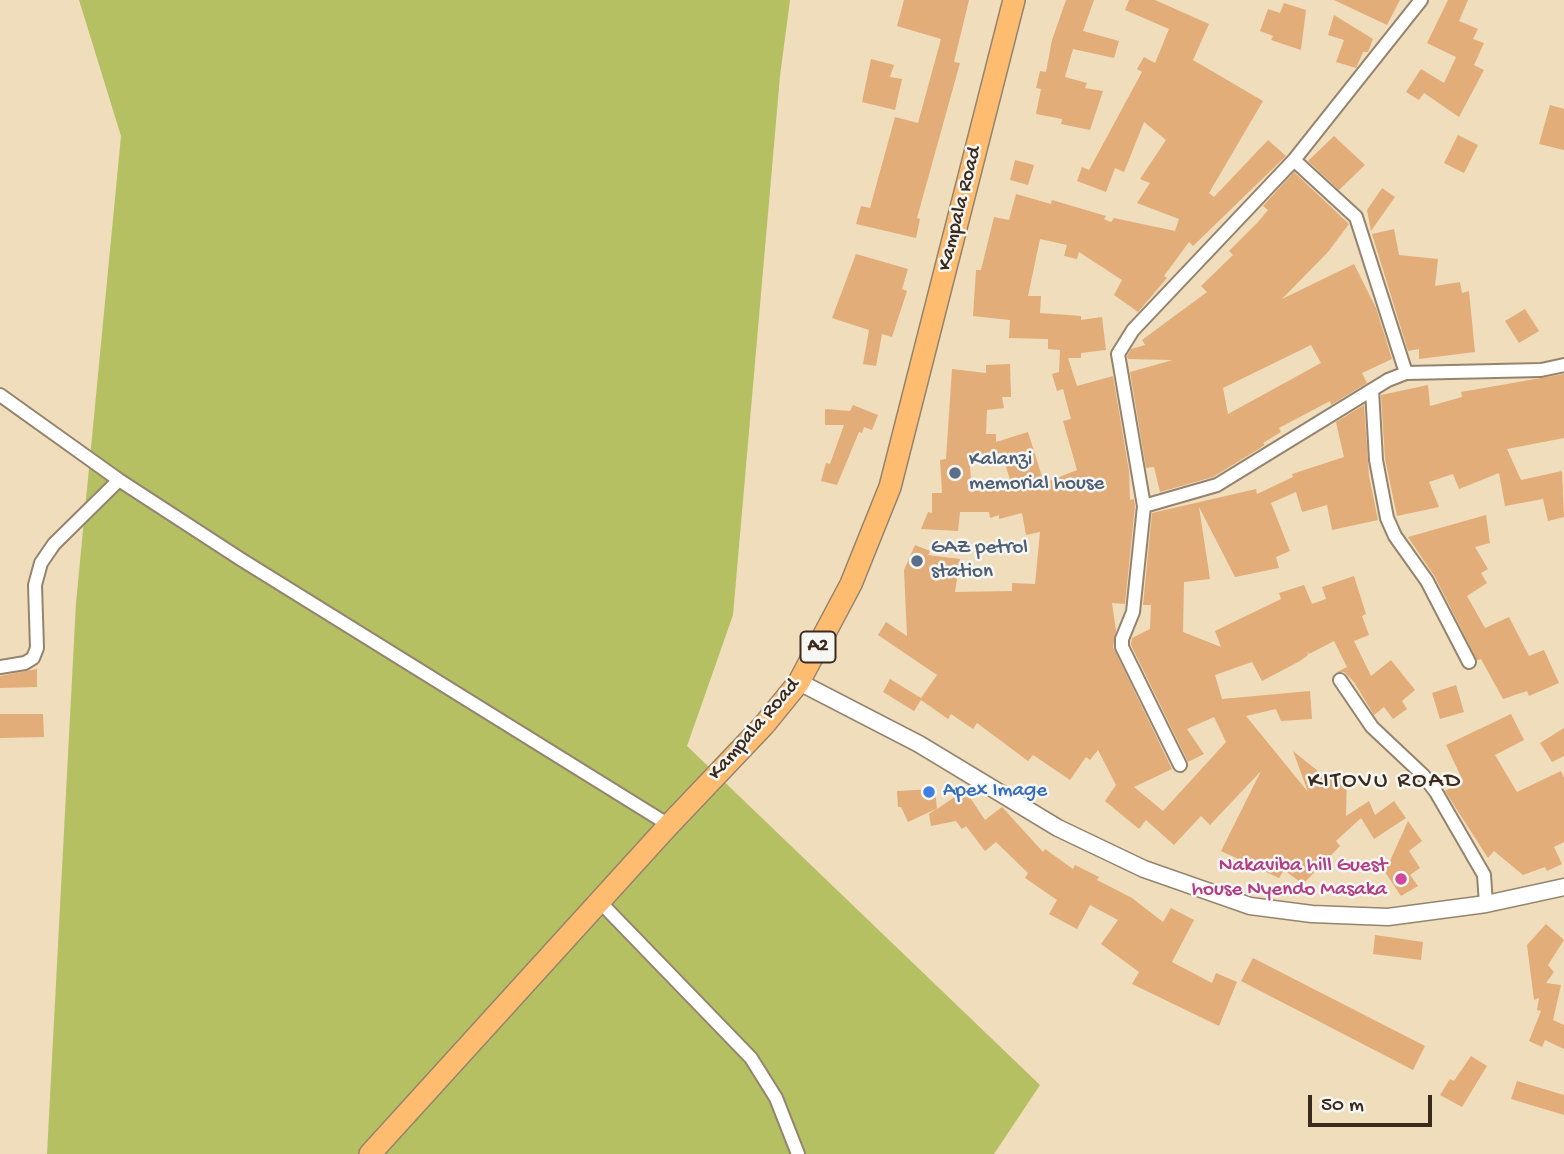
<!DOCTYPE html>
<html>
<head>
<meta charset="utf-8">
<style>
	body { margin:0 }
	#map { position:relative; width:1564px; height:1154px; overflow:hidden; background:#efddbc; font-family:"Gochi Hand",sans-serif }
	canvas { display:block }
	.scale { position:absolute; left:1308px; top:1095px; width:124px; height:32px; box-sizing:border-box; border:4px solid #3b2a1e; border-top:0; padding-left:9px; font-size:21px; line-height:24px; white-space:nowrap; color:#3b2a1e; -webkit-text-stroke:5px #f6f6f2; paint-order:stroke }
</style>
</head>
<body>
<div id="map">
<canvas width="1564" height="1154"></canvas>
<div class="scale">50 m</div>
</div>
<script>
const ctx = document.querySelector('canvas').getContext('2d');
ctx.lineJoin = 'round';
function paint(path, color) { ctx.fillStyle = color; ctx.fill(path, 'evenodd'); }
const poly = rows => new Path2D(rows.map(r => 'M' + r).join(''));
function stroke(path, color, width, dash) { ctx.strokeStyle = color; ctx.lineWidth = width; ctx.lineCap = dash ? 'butt' : 'round'; ctx.setLineDash(dash || []); ctx.stroke(path); }
function drawText(font, color, halo, rows, align = 'center') {
  ctx.font = font + ' "Gochi Hand",sans-serif'; ctx.lineWidth = 5; ctx.setLineDash([]); ctx.textBaseline = 'middle'; ctx.strokeStyle = halo; ctx.fillStyle = color; for (const [text, x, y, turn = 0] of rows) {
    ctx.save(); ctx.translate(x, y); ctx.rotate((+turn || 0) * Math.PI / 180); ctx.textAlign = isNaN(turn) ? turn : align; if (halo) ctx.strokeText(text, 0, 0); ctx.fillText(text, 0, 0); ctx.restore();
  }
}
const green = poly([
	[79,0,790,0,780,76,733,615,687,746,1040,1085,994,1154,47,1154,76,603,121,136]
]);
const building = poly([
	[904,0,969,0,954,62,960,63,917,218,920,219,916,238,856,224,861,206,870,208,895,117,918,123,941,39,897,26],
	[1066,0,1094,0,1083,31,1119,41,1114,58,1073,49,1065,77,1087,83,1085,88,1103,91,1090,130,1061,124,1062,119,1036,114,1041,89,1036,88,1040,71,1046,72,1052,40],
	[1129,0,1155,0,1209,24,1193,60,1263,101,1209,193,1214,197,1268,140,1286,156,1193,246,1189,242,1164,276,1167,278,1138,312,1114,295,1122,280,1079,252,1077,259,1064,256,1067,245,1040,239,1028,296,1041,296,1040,313,1081,316,1081,320,1102,317,1106,350,1081,353,1081,358,1068,358,1077,386,1113,376,1129,471,1130,500,1134,499,1135,506,1125,604,1112,603,1116,630,1113,647,1172,769,1134,787,1163,811,1226,742,1214,717,1187,729,1204,754,1188,762,1131,645,1132,638,1150,629,1151,605,1143,605,1152,513,1256,489,1257,494,1293,477,1292,474,1344,457,1336,422,1364,405,1369,476,1378,520,1332,530,1327,505,1302,512,1296,492,1271,503,1290,551,1276,557,1279,568,1235,577,1199,507,1210,579,1184,582,1183,632,1221,647,1215,631,1281,599,1279,593,1304,585,1312,604,1326,599,1322,587,1354,576,1366,614,1362,616,1369,635,1354,641,1371,676,1391,660,1415,690,1402,701,1407,709,1393,719,1384,707,1374,715,1354,682,1344,672,1337,672,1347,667,1334,641,1309,654,1307,651,1308,655,1300,661,1262,681,1252,662,1215,675,1222,699,1310,691,1312,719,1281,721,1276,709,1246,716,1308,792,1293,751,1324,776,1347,776,1346,816,1369,801,1375,815,1394,801,1406,818,1374,839,1361,818,1336,841,1340,846,1303,884,1284,870,1279,878,1221,851,1261,771,1210,825,1201,816,1174,845,1146,820,1139,829,1105,801,1116,785,1098,750,1090,760,1086,757,1070,780,1033,755,1028,761,977,723,973,729,951,714,948,719,921,700,914,711,883,692,890,679,921,698,937,675,878,635,886,622,907,636,904,570,915,545,930,551,928,555,960,559,955,592,1012,591,1012,583,1035,584,1040,532,1026,535,1022,513,999,519,999,515,990,518,989,512,960,512,958,531,921,529,928,512,932,513,932,493,942,493,940,460,946,459,952,369,986,373,986,365,1010,364,1011,397,1002,397,1004,408,987,410,986,434,996,434,996,442,1028,432,1044,483,1077,470,1063,421,1071,419,1063,389,1057,391,1052,374,1059,372,1060,350,1048,349,1048,339,1009,338,1010,320,973,316,976,270,981,270,994,217,1009,220,1016,194,1051,204,1052,200,1106,216,1104,219,1111,222,1114,218,1175,231,1179,219,1137,203,1150,183,1140,179,1166,140,1144,122,1124,172,1115,168,1106,192,1077,181,1082,167,1089,170,1142,72,1137,69,1144,57,1155,63,1169,29,1125,10],
	[1001,453,1010,479,972,492,969,454],
	[1334,0,1400,0,1387,25],
	[1448,0,1468,0,1459,21,1478,29,1473,39,1484,43,1474,65,1484,70,1459,117,1424,93,1419,100,1406,92,1421,69,1444,83,1456,57,1427,43],
	[1284,3,1306,10,1301,50,1271,40,1273,36,1260,31,1268,9,1280,13],
	[1334,15,1373,39,1368,52,1363,52,1356,68,1336,62,1344,40,1328,35],
	[871,59,894,65,890,77,902,79,895,110,862,102],
	[1550,105,1564,109,1564,150,1539,144],
	[1458,135,1478,145,1464,173,1444,163],
	[1334,136,1365,165,1339,190,1308,161],
	[1015,160,1034,165,1028,185,1010,180],
	[1294,172,1349,224,1328,252,1282,299,1354,264,1376,308,1392,359,1362,373,1367,383,1331,405,1330,401,1279,428,1281,432,1263,443,1265,445,1213,477,1160,492,1154,467,1146,468,1130,372,1173,360,1128,359,1127,356,1131,349,1145,345,1142,340,1207,292,1201,286,1233,255,1229,251,1258,222,1268,210,1263,206],
	[1311,345,1321,363,1228,414,1223,388],
	[1382,188,1395,197,1371,231,1367,210],
	[1394,229,1399,255,1438,259,1435,286,1460,282,1462,293,1469,291,1475,352,1419,359,1419,349,1408,351,1372,234],
	[856,254,908,269,902,289,907,291,892,337,882,334,876,366,863,364,869,330,832,318],
	[1525,309,1539,331,1519,343,1505,321],
	[1564,374,1564,438,1507,449,1521,480,1562,471,1564,517,1548,521,1543,499,1505,506,1499,473,1459,489,1453,474,1429,482,1439,507,1397,516,1385,459,1381,395,1428,385,1430,406,1462,397,1461,392],
	[853,405,878,415,872,430,864,427,862,433,859,432,837,485,821,481,826,463,830,464,844,425,825,425,825,409,850,411],
	[1486,515,1490,543,1475,547,1488,569,1481,573,1487,583,1467,596,1485,628,1509,617,1529,656,1544,650,1559,683,1529,696,1527,691,1503,699,1481,659,1477,660,1435,577,1408,537],
	[37,669,37,687,0,688,0,676],
	[1456,685,1464,712,1440,719,1432,693],
	[0,714,43,714,44,737,0,738],
	[1511,714,1524,740,1495,755,1517,792,1561,771,1564,778,1564,842,1554,847,1562,864,1547,871,1545,867,1523,875,1494,851,1488,858,1445,791,1463,781,1446,745],
	[1564,728,1564,756,1552,762,1540,743],
	[935,789,937,809,965,790,985,820,1002,807,1043,852,1045,849,1073,869,1075,865,1099,877,1097,880,1132,898,1163,922,1171,908,1194,920,1172,962,1212,983,1216,973,1237,982,1219,1026,1132,984,1139,972,1101,944,1118,920,1090,905,1077,929,1049,914,1057,900,1025,878,1028,873,996,842,985,851,966,826,962,829,956,821,931,826,929,814,936,809,908,822,901,807,898,807,897,791],
	[1408,821,1422,841,1409,851,1420,868,1410,875,1418,886,1401,896,1385,872],
	[1546,924,1564,940,1548,965,1554,972,1546,983,1561,985,1553,1020,1564,1025,1564,1049,1545,1040,1542,1047,1529,1041,1541,1011,1537,1010,1539,998,1534,1000,1527,945],
	[1375,935,1423,942,1421,960,1373,954],
	[1253,958,1425,1046,1413,1070,1241,981],
	[1471,1056,1487,1066,1462,1107,1440,1095,1450,1079,1454,1081],
	[1517,1081,1564,1095,1564,1115,1511,1099]
]);
const minor = poly([
	[1294,160,1356,217,1406,373],
	[1372,390,1376,460,1387,518,1395,536,1427,581,1469,662],
	[0,395,119,480,242,560,669,825],
	[1144,506,1217,485,1388,380,1406,373,1541,370,1564,365],
	[0,667,25,663,33,658,37,648,35,585,41,563,54,544,119,480],
	[1340,680,1372,727,1423,775,1436,792,1484,875,1486,904],
	[1180,765,1122,647,1122,639,1133,612,1144,506,1118,354,1133,330,1294,160,1421,0],
	[601,903,751,1058,776,1098,798,1154]
]);
const tertiary = poly([
	[799,682,919,744,1058,828,1144,869,1250,906,1312,914,1388,917,1486,904,1564,887]
]);
const primary = poly([
	[370,1154,669,825,764,725,799,682,851,584,890,487,1014,0]
]);
const markers = [
	[955,473,7,"#5c6f8a"],
	[917,561,7,"#5c6f8a"],
	[929,792,7,"#3f7fe0"],
	[1401,879,7,"#d1479c"]
];
const shields = [
	[818,647,35]
];
const shieldNames = [
	["A2",818,647]
];
const streetNames = [
	["Kampala Road",961,209,-76],
	["Kampala Road",755,730,-49]
];
const serviceNames = [
	["Kalanzi",969,461],
	["memorial house",969,485],
	["GAZ petrol",931,549],
	["station",931,573]
];
const shopNames = [
	["Apex Image",943,792]
];
const hotelNames = [
	["Nakaviba hill Guest",1387,867],
	["house Nyendo Masaka",1387,891]
];
const quarterNames = [
	["KITOVU ROAD",1385,782]
];
paint(green, '#b5c062');
paint(building, '#e2ad79');
stroke(minor, '#95846d', 16);
stroke(tertiary, '#95846d', 19);
stroke(primary, '#95846d', 24);
stroke(minor, '#fff', 12);
stroke(tertiary, '#fff', 16);
stroke(primary, '#febc70', 21);
for (const [x, y, r, color] of markers) { const dot = new Path2D(); dot.arc(x, y, r, 0, 2 * Math.PI); ctx.fillStyle = color; ctx.fill(dot); stroke(dot, '#f6f6f2', 2.5); }
for (const [x, y, w] of shields) { const box = new Path2D(); box.roundRect(x - w / 2, y - 15.5, w, 31, 5); ctx.fillStyle = '#f6f6f2'; ctx.fill(box); stroke(box, '#3b2a1e', 2); }
drawText('bold 19px', '#3b2a1e', null, shieldNames);
drawText('21px', '#3b2a1e', '#f6f6f2', streetNames);
drawText('21px', '#4e5e75', '#f6f6f2', serviceNames, 'left');
drawText('21px', '#366cbe', '#f6f6f2', shopNames, 'left');
drawText('21px', '#b23c85', '#f6f6f2', hotelNames, 'right');
ctx.letterSpacing = '2px';
drawText('24px', '#3b2a1e', '#f6f6f2', quarterNames);
ctx.letterSpacing = '0px';
</script>
</body>
</html>
